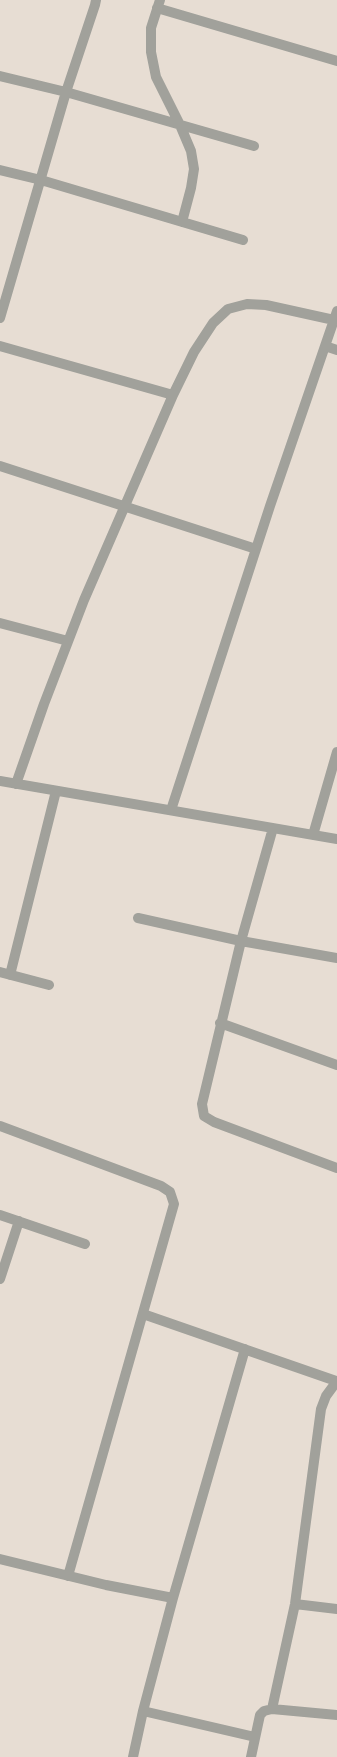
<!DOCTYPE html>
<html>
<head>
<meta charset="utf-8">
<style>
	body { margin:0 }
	canvas { display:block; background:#e7ddd3 }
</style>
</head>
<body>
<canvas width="337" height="1757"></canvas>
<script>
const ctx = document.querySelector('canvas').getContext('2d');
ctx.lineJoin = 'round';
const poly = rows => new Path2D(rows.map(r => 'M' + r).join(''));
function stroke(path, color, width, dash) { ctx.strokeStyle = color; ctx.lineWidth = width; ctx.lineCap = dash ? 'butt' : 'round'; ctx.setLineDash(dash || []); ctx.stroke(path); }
const minor = poly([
	[160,0,151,28,151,52,156,77,180,125,191,151,194,169,191,188,182,222],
	[157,8,337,61],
	[0,76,66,92,254,146],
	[0,170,41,180,243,240],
	[0,318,66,92,95,5,96,0],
	[0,346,173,395],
	[325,346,337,350],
	[0,466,256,549],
	[0,623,68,641],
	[0,781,337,839],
	[16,784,44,704,84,600,173,395,194,352,213,323,228,309,247,304,266,305,334,320],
	[171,810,270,506,337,311],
	[273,828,241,941,202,1104,204,1116,214,1122,337,1168],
	[313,835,337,752],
	[138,918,241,941,337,958],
	[0,972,49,985],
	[10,975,56,791],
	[220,1023,337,1065],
	[0,1126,161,1186,170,1192,174,1204,68,1576],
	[0,1215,85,1244],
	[0,1279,19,1221],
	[143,1314,336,1381],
	[0,1559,106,1585,173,1598],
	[295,1604,337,1609],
	[272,1709,295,1604,321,1409,326,1396,337,1381],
	[143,1711,255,1737],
	[133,1757,143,1711,173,1598,245,1349],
	[251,1757,260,1715,264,1711,272,1709,337,1715]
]);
stroke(minor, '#a1a19b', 10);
</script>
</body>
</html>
